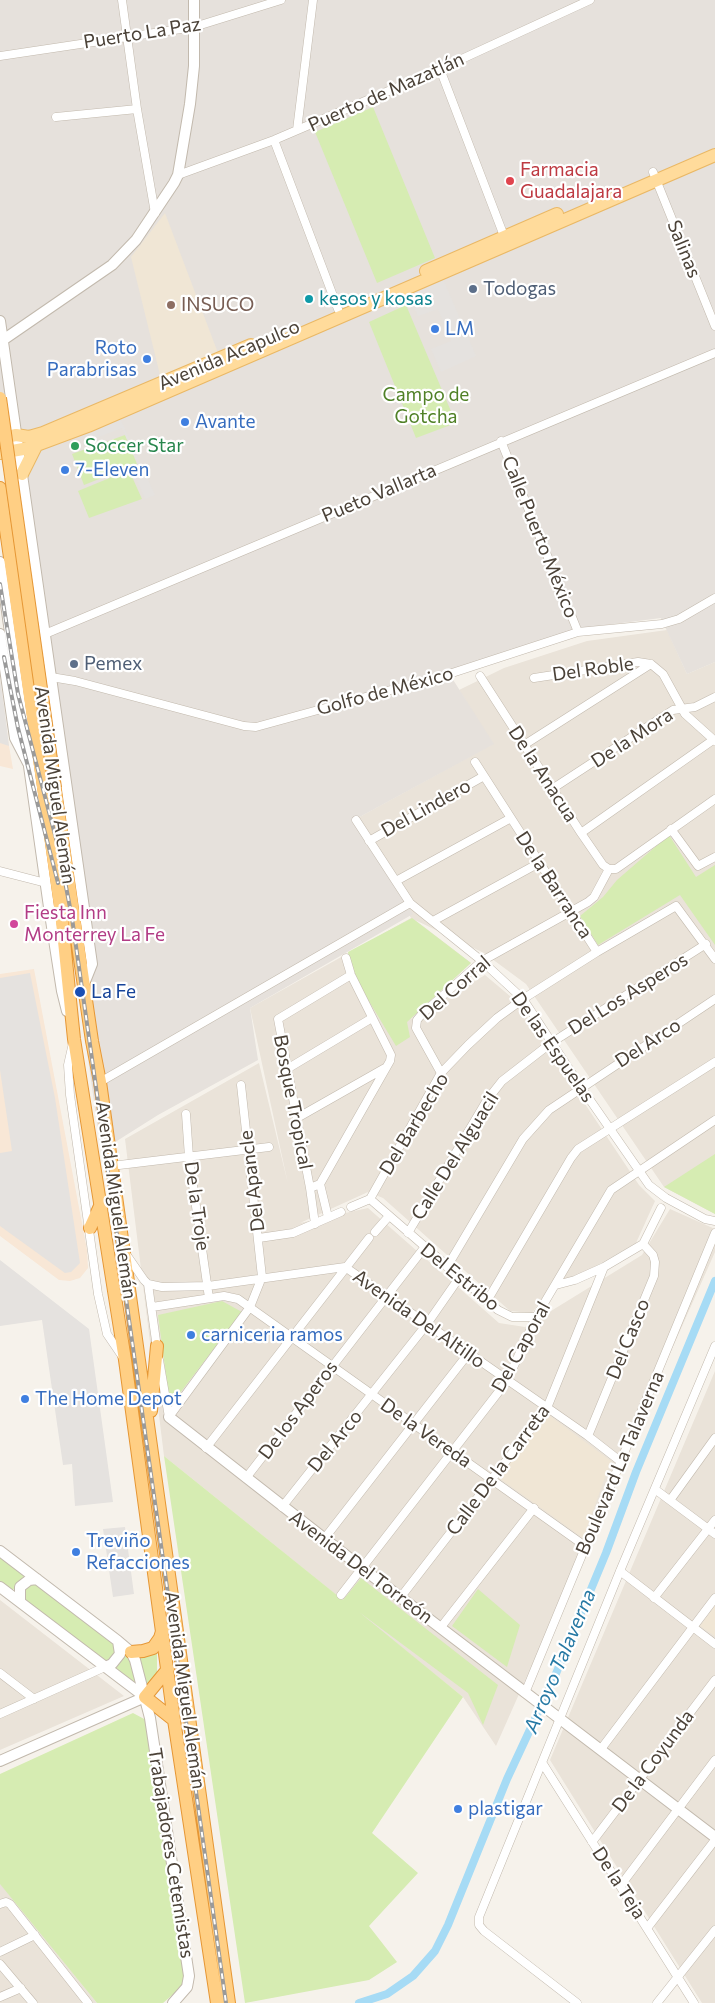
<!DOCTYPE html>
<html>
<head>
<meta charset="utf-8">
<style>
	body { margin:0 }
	canvas { display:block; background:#f6f2eb }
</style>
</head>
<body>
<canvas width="715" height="2003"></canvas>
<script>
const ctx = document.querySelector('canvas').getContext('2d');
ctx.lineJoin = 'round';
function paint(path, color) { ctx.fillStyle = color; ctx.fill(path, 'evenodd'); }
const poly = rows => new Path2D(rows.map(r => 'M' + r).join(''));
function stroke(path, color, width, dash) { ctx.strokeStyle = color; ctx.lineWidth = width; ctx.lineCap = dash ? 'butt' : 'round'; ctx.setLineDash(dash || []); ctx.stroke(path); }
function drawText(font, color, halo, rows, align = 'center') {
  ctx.font = font + ' Commissioner,sans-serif'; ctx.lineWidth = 4.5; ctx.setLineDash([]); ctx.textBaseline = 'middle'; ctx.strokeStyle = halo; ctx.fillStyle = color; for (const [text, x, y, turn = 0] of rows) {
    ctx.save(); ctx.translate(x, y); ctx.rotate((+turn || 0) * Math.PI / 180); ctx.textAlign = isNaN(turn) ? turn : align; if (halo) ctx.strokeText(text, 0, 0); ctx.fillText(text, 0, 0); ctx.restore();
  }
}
const residential = poly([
	[667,630,687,674,715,662,715,1214,664,1187,526,984,484,953,415,920,471,963,410,1020,485,975,517,1002,639,1185,655,1201,636,1243,544,1296,532,1313,510,1311,383,1198,368,1192,300,1223,368,1208,499,1323,525,1327,642,1255,670,1209,715,1229,715,1252,496,1746,463,1697,164,1456,125,1139,259,1063,288,1184,250,1008,411,918,354,820,493,744,459,690,504,668,587,641],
	[715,1371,715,2003,702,2003,550,1760],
	[0,1600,124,1696,0,1750],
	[0,1883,97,2003,0,2003]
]);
const commercial = poly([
	[0,679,9,746,13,769,0,766],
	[34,969,87,1250,88,1268,80,1278,70,1281,59,1280,0,1236,0,974]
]);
const industrial = poly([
	[0,0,715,0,715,662,687,674,661,618,590,627,450,675,494,744,354,820,413,914,250,1008,258,1060,158,1115,101,1151,0,436]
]);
const education = poly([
	[165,213,218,353,161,379,131,257],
	[546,1413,611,1461,583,1538,499,1478],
	[715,1606,715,1636,700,1626]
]);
const green = poly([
	[373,107,435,258,377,283,315,132],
	[406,305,456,423,416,438,369,322],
	[125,435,137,464,84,485,72,454],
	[129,470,142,499,89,518,78,491],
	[669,835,696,877,715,865,715,945,680,895,598,945,580,916,603,897,617,880],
	[412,918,471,963,407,1022,410,1037,396,1046,352,973,348,952],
	[715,1154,715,1214,664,1187],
	[222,1301,242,1312,170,1406,158,1315],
	[164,1456,343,1600,361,1578,498,1685,483,1725,468,1693,359,1612,463,1697,372,1833,418,1873,369,1926,397,1962,369,1980,245,2003],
	[0,1556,25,1575,12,1591,0,1582],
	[35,1582,118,1645,113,1658,104,1662,22,1599,23,1587],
	[478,1589,520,1625,507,1667,452,1626],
	[157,1649,157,1677,146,1692,139,1657,144,1657],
	[125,1650,130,1654,137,1685,113,1668,123,1659],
	[133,1713,146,1720,185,1984,163,2003,97,2003,0,1884,0,1774]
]);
const parking = poly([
	[443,279,476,356,441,372,431,349,451,341,438,309,418,316,408,295],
	[119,416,155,495,145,499,132,469,139,466,122,428,88,441,84,431],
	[0,679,4,706,9,746,0,743],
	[30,973,55,1098,80,1263,71,1272,65,1273,0,1226,0,1153,12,1151,0,1070,0,978],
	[0,1260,89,1329,113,1502,75,1506,72,1464,63,1465,42,1320,0,1326],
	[125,1527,134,1594,113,1597,103,1529]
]);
const canal = poly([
	[359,2003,387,1994,413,1976,435,1951,448,1925,507,1779,555,1676,606,1553,636,1472,715,1281]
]);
const minor = poly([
	[122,0,137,109,155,213],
	[0,56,194,27,281,0],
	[440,69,504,236],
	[56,117,137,109],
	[297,130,313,0],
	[274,140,338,309],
	[653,172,715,326],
	[178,175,274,140,440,69,590,0],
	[501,441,578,632],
	[45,634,715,353],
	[480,676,581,833,603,865,609,869],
	[51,677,75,681,244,726,256,727,449,674,578,632,662,624,679,619,715,598],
	[534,678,638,662,651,664,663,674,685,714,715,741],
	[524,745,651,664],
	[475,762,597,952],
	[552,789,673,710,695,707,715,697],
	[356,820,410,903,482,961,523,999,581,1087,649,1185,666,1198,705,1219,715,1221],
	[671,829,698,866,715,857],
	[581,833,713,740],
	[369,841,484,776],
	[0,871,46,883],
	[396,881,511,818],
	[433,921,539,863],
	[73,1043,68,1065,70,1095,98,1294,107,1334,122,1356],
	[287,1069,372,1018],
	[441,1073,416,1028,417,1020,422,1014,482,961,588,902,594,897,609,869,616,869,715,799],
	[100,1082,410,903],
	[186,1114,189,1157,209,1298],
	[297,1118,385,1068],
	[111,1166,269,1147],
	[320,1184,310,1188,278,1019,351,975],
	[320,1184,390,1061,391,1055,351,975,346,958],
	[320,1184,328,1217],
	[310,1188,315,1224],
	[370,1199,498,1310,512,1317,536,1317],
	[351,1207,370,1199,441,1073,468,1045,497,1018,523,999,597,952,676,906,715,959],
	[375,1232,389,1216],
	[408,1233,487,1100,502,1081,551,1043,706,944],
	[259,1238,293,1233,341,1212],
	[643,1244,661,1208],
	[126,1254,144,1280,148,1284,162,1287,208,1286,345,1267,588,1436,620,1461],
	[447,1267,523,1139,549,1110,715,999],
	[148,1284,157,1348],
	[556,1285,575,1280,604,1267,643,1244],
	[487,1301,571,1158,578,1149,715,1062],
	[152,1307,224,1296,238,1299,585,1546],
	[159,1360,169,1417],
	[169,1417,250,1307,262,1277,241,1085],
	[588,1436,654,1276,655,1262,653,1255,643,1244],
	[206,1448,369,1238],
	[246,1478,424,1248],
	[656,1490,715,1534],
	[671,1499,715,1438],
	[282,1507,427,1324,459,1278],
	[324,1539,468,1354],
	[620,1571,715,1644],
	[341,1595,507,1381,536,1317,611,1190,715,1120],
	[400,1598,547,1408,604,1267],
	[654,1598,715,1520],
	[441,1627,534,1508],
	[0,1673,34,1699],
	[525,1693,715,1233],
	[0,1714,105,1667],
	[601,1749,715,1598],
	[543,1764,694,2003],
	[592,1842,715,1680],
	[621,1885,715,1760],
	[0,1904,6,1902,10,1904,88,2003],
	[648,1927,715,1840],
	[0,1952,35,1935],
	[0,1964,33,2003],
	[0,1997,21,1988],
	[577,2003,484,1931,479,1925,479,1917,620,1571,715,1346],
	[657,2003,715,1930]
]);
const tertiary = poly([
	[0,321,92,964,84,984],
	[3,340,112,265,136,240,174,183,178,175,190,104,194,66,194,0],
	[0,562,50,914,62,991,67,1011],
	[0,634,15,738,28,763],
	[169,1417,362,1568,715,1837],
	[0,1551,118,1641,131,1652,135,1660,150,1718,189,1976,187,1987,173,2003],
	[0,1587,145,1697],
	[20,1602,20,1587,29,1580,37,1579],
	[105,1667,112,1664,120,1654,118,1641],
	[0,1761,145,1697]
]);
const primary = poly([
	[426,271,557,214],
	[0,438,16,435,29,437,43,433,251,345],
	[0,453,29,448,88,426,715,155],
	[22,474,36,446]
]);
const trunk = poly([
	[0,488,61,912,74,1039,125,1360,174,1720,217,2003],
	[55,788,92,1041,100,1082,229,2003],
	[90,1228,101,1204],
	[151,1411,157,1346],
	[131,1652,143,1651,153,1648,160,1638,163,1628],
	[168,1669,145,1697,174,1720]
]);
const rail = poly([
	[0,584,18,694,59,850,72,918,226,2003],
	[4,657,18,728,58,883]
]);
const trunkBridge = poly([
	[0,398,55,788]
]);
const markers = [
	[510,181,5,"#e0444e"],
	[473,289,5,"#5c6f8a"],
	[309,299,5,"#0f9aa8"],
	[171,305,5,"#8d6e63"],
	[435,329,5,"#3f7fe0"],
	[147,359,5,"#3f7fe0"],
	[185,422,5,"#3f7fe0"],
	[75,446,5,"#2e9e5b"],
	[65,470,5,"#3f7fe0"],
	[74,664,5,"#5c6f8a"],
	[14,924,5,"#d1479c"],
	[80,992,6,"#1a4fb4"],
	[191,1335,5,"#3f7fe0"],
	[25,1399,5,"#3f7fe0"],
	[76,1552,5,"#3f7fe0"],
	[458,1809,5,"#3f7fe0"]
];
const streetNames = [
	["Puerto La Paz",142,33,-9],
	["Puerto de Mazatlán",386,92,-24],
	["Salinas",684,249,68],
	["Avenida Acapulco",229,355,-23],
	["Pueto Vallarta",379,493,-23],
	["Calle Puerto México",540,537,68],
	["Del Roble",593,669,-8],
	["Golfo de México",385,691,-15],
	["De la Mora",632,738,-33],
	["De la Anacua",543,774,57],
	["Avenida Miguel Alemán",55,785,82],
	["Del Lindero",426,808,-29],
	["De la Barranca",554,885,57],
	["Del Corral",455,988,-41],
	["Del Los Asperos",628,994,-32],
	["Del Arco",648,1043,-33],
	["De las Espuelas",553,1047,55],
	["Bosque Tropical",293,1102,79],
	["Del Barbecho",414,1124,-59],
	["Calle Del Alguacil",455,1156,-58],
	["Del Apancle",252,1181,-97],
	["Avenida Miguel Alemán",116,1200,82],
	["De la Troje",197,1206,82],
	["Del Estribo",460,1277,39],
	["Avenida Del Altillo",419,1319,35],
	["Del Casco",628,1339,-68],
	["Del Caporal",521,1347,-61],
	["De los Aperos",298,1410,-53],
	["De la Vereda",426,1433,35],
	["Del Arco",335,1441,-51],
	["Boulevard La Talaverna",620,1463,-67],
	["Calle De la Carreta",498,1470,-53],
	["Avenida Del Torreón",361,1567,37],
	["Avenida Miguel Alemán",185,1690,82],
	["De la Coyunda",653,1761,-53],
	["Trabajadores Cetemistas",171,1853,81],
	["De la Teja",619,1883,57]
];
const healthNames = [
	["Farmacia",520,170],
	["Guadalajara",520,192]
];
const serviceNames = [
	["Todogas",483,289],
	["Pemex",84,664]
];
const cultureNames = [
	["kesos y kosas",319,299]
];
const educationNames = [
	["INSUCO",181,305]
];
const shopNames = [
	["LM",445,329],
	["Roto",137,348,"right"],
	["Parabrisas",137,370,"right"],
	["Avante",195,422],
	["7-Eleven",75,470],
	["carniceria ramos",201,1335],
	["The Home Depot",35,1399],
	["Treviño",86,1541],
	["Refacciones",86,1563],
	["plastigar",468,1809]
];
const parkNames = [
	["Campo de",426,395],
	["Gotcha",426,417]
];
const leisureNames = [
	["Soccer Star",85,446]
];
const hotelNames = [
	["Fiesta Inn",24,913],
	["Monterrey La Fe",24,935]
];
const transitNames = [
	["La Fe",91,992]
];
const waterNames = [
	["Arroyo Talaverna",560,1661,-67]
];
paint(residential, '#eae3d9');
paint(commercial, '#f8e7d6');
paint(industrial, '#e6e1dc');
paint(education, '#f0e6d5');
paint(green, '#d6ecb2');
paint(parking, '#e5e2df');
stroke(canal, '#a6dbf5', 8);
stroke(minor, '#c2b9ad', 9);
stroke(tertiary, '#c2b9ad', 12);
stroke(primary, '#eab865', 14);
stroke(trunk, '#e69735', 14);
stroke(minor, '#fff', 8);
stroke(tertiary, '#fff', 10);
stroke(primary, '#ffdb9b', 12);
stroke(trunk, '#ffcf84', 12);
stroke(rail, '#9a9a9a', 4);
stroke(rail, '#fff', 2, [5.5]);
stroke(trunkBridge, '#e69735', 14, []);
stroke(trunkBridge, '#ffcf84', 12);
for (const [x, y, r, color] of markers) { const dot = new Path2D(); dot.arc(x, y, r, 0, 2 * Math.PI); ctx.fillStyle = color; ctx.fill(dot); stroke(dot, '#fff', 2); }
drawText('19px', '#4b4238', '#fff', streetNames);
drawText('19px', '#be3a42', '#fff', healthNames, 'left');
drawText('19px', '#4e5e75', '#fff', serviceNames, 'left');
drawText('19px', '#0d838f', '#fff', cultureNames, 'left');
drawText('19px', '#785e54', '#fff', educationNames, 'left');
drawText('19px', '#366cbe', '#fff', shopNames, 'left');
drawText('19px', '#508127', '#fff', parkNames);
drawText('19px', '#27864d', '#fff', leisureNames, 'left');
drawText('19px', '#b23c85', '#fff', hotelNames, 'left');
drawText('19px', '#164399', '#fff', transitNames, 'left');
drawText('italic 20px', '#2679a4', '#fff', waterNames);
</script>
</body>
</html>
